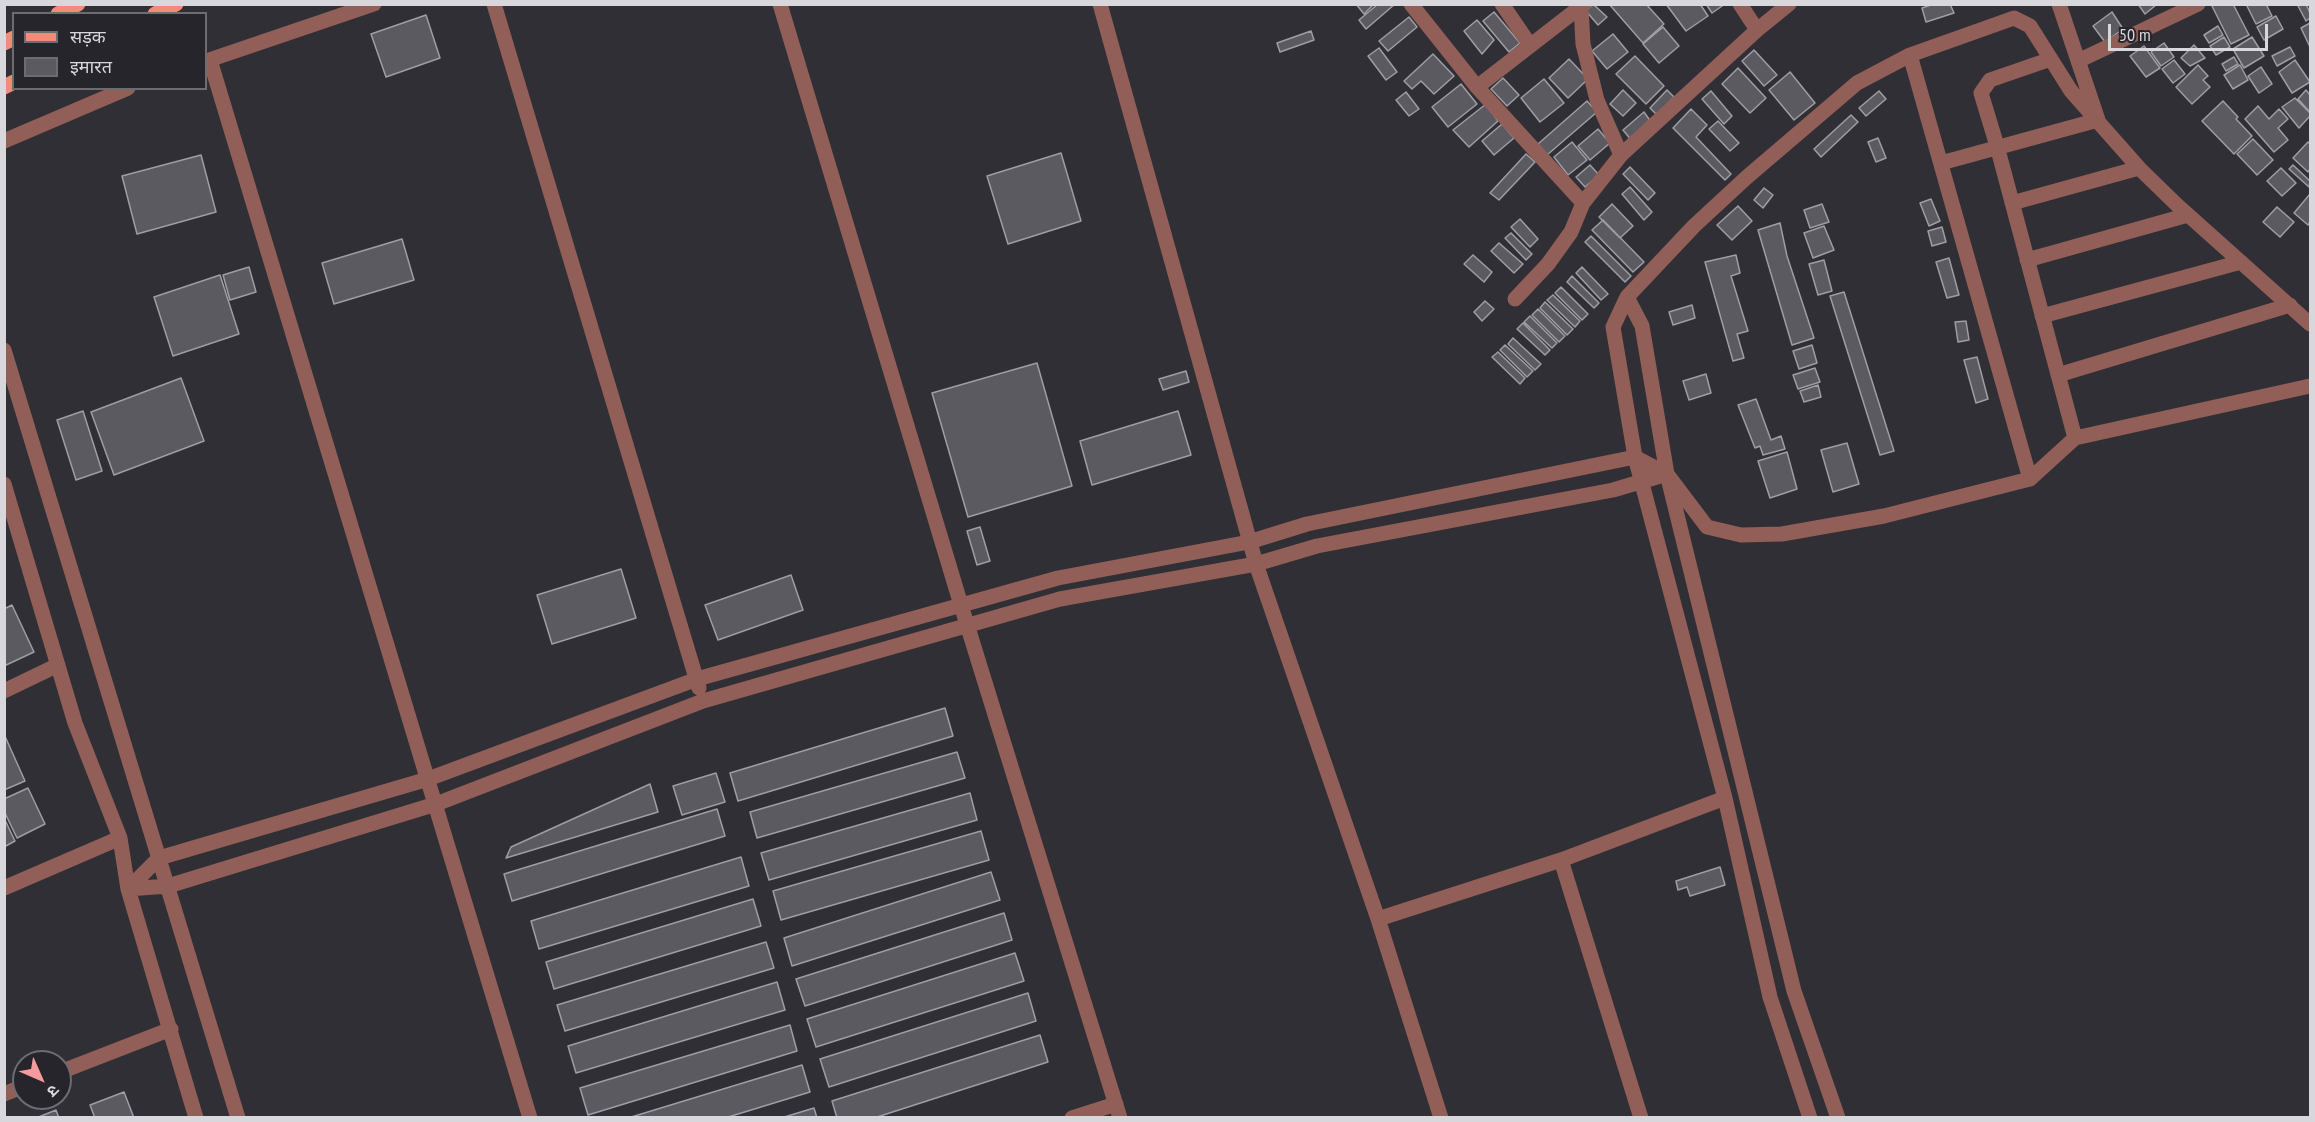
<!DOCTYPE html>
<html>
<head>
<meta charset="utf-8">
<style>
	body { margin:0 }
	#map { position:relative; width:2315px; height:1122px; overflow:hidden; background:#302f35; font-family:"PT Sans Narrow","Noto Sans Devanagari",sans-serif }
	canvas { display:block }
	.frame { position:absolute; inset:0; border:6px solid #d8d7db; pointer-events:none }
	.legend { position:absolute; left:12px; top:12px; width:195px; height:78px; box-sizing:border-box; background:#26252b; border:2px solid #6d6c71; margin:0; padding:8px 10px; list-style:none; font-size:18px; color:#d8d7db }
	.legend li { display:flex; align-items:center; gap:12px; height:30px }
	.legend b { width:30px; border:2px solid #6d6c71 }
	.north { position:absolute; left:12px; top:1050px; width:60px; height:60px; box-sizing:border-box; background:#26252b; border:2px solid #6d6c71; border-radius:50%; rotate:135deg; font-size:16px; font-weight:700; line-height:24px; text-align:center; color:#d8d7db }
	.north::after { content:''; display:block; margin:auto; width:21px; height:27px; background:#f59b9e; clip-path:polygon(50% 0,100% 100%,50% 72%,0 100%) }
	.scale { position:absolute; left:2108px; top:24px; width:160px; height:27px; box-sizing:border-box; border:3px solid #d8d7db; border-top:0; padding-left:8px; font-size:18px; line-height:21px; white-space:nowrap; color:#d8d7db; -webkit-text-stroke:4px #26252b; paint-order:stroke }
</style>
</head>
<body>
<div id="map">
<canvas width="2315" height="1122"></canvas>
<div class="frame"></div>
<ul class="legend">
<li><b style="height:8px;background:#f18c7b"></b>सड़क</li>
<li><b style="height:16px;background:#5b5a60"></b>इमारत</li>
</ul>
<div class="north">उ</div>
<div class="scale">50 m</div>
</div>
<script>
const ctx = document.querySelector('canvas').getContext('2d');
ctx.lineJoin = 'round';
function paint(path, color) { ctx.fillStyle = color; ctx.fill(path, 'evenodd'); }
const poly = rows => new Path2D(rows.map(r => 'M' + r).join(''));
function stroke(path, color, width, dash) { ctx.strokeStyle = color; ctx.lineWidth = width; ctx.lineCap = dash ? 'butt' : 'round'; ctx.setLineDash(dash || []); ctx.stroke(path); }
const building = poly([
	[1356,4,1374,4,1364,14,1356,4],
	[1378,4,1395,4,1366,29,1359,20,1378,4],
	[1593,4,1607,17,1598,25,1586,11,1593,4],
	[1609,4,1646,4,1664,24,1643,43,1609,4],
	[1666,4,1700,4,1708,16,1686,31,1666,4],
	[1706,4,1725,4,1712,13,1706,4],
	[1934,4,1950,4,1954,13,1926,22,1922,8,1934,4],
	[2138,4,2155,4,2156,5,2145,14,2138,4],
	[2211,4,2233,4,2249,35,2231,44,2211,4],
	[2250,4,2266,4,2272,16,2256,24,2247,6,2250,4],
	[2297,4,2306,4,2310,13,2310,18,2306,21,2297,4],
	[1494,12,1520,43,1509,52,1483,21,1494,12],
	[2112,12,2123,29,2105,42,2093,26,2112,12],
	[426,15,440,58,386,77,371,34,426,15],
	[2276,16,2283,29,2264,40,2257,27,2276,16],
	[1409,17,1417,27,1388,51,1379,41,1409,17],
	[1477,20,1494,40,1482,54,1464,31,1477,20],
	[2310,23,2310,47,2301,28,2310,23],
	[2218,26,2223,35,2209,43,2204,35,2218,26],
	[1663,27,1679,46,1659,63,1643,44,1663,27],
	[1311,31,1314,40,1280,52,1277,43,1311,31],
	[1613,34,1628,52,1607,69,1592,51,1613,34],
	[2224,37,2230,47,2216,55,2210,46,2224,37],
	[2252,37,2264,56,2244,68,2233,49,2252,37],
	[2164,43,2174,57,2161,66,2151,52,2164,43],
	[2194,45,2205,58,2190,66,2181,58,2194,45],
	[2144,46,2160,68,2146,77,2130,56,2144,46],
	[2290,47,2295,56,2277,66,2272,56,2290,47],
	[1379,48,1397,72,1386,80,1368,56,1379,48],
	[1754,50,1777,75,1764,86,1742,61,1754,50],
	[1433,54,1454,76,1434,94,1421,81,1412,89,1404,81,1433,54],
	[1635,56,1664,86,1646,104,1616,74,1635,56],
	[2234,57,2238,64,2226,71,2222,64,2234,57],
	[1569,59,1588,79,1568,98,1549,78,1569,59],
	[2174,60,2185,74,2173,83,2162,69,2174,60],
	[2295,60,2310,82,2292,93,2279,72,2295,60],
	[2198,65,2208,76,2203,80,2210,87,2192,104,2176,87,2198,65],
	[2240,65,2248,80,2233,89,2224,75,2240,65],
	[2261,67,2272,84,2259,93,2248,76,2261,67],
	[1738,68,1766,98,1750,113,1722,84,1738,68],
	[1790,72,1815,103,1794,120,1769,90,1790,72],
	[1503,78,1519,95,1507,106,1491,89,1503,78],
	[1544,79,1564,103,1540,122,1521,98,1544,79],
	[1461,84,1477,104,1448,127,1432,107,1461,84],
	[1623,90,1636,103,1623,116,1610,104,1623,90],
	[1667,90,1674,97,1657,115,1650,108,1667,90],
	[2306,90,2310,95,2310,112,2298,99,2306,90],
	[1711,91,1732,116,1724,124,1702,99,1711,91],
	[1879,91,1886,99,1866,116,1859,108,1879,91],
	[1406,92,1419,109,1409,116,1396,100,1406,92],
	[2295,98,2310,113,2310,116,2299,128,2282,107,2295,98],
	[1587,101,1597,112,1547,155,1538,144,1587,101],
	[2223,101,2238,117,2236,119,2252,136,2234,154,2202,121,2223,101],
	[1486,104,1498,121,1469,147,1453,130,1486,104],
	[2258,106,2269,119,2279,109,2288,119,2278,128,2288,140,2274,152,2245,119,2258,106],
	[1691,109,1707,125,1696,137,1731,174,1725,180,1673,128,1691,109],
	[1644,112,1651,122,1632,141,1623,130,1644,112],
	[1851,115,1858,122,1821,157,1814,149,1851,115],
	[1718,121,1739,143,1730,151,1709,129,1718,121],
	[1502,124,1514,138,1494,155,1482,141,1502,124],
	[1598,129,1610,143,1590,160,1578,146,1598,129],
	[1878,138,1886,158,1876,162,1868,142,1878,138],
	[2253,139,2273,160,2257,175,2237,154,2253,139],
	[1572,142,1587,160,1568,175,1554,157,1572,142],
	[2308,142,2310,144,2310,169,2308,172,2293,158,2308,142],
	[1061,153,1081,221,1008,244,987,176,1061,153],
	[1526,154,1535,162,1499,200,1490,193,1526,154],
	[201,155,216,212,137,234,122,176,201,155],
	[1590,165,1599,175,1585,187,1576,177,1590,165],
	[2293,165,2310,181,2309,187,2289,169,2293,165],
	[1630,167,1655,193,1648,200,1623,174,1630,167],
	[2281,168,2296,183,2282,196,2267,181,2281,168],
	[1630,187,1652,212,1644,220,1622,194,1630,187],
	[1764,188,1773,195,1763,208,1754,200,1764,188],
	[2310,194,2310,222,2308,225,2294,213,2310,194],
	[1931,199,1940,221,1929,226,1920,203,1931,199],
	[1612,204,1633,226,1620,238,1599,217,1612,204],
	[1822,204,1829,222,1810,228,1804,210,1822,204],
	[1738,206,1752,221,1732,240,1717,225,1738,206],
	[2277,207,2294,222,2280,237,2263,222,2277,207],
	[1520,219,1538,239,1530,247,1511,227,1520,219],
	[1603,220,1644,262,1633,272,1592,230,1603,220],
	[1780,223,1787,256,1814,338,1792,345,1758,230,1780,223],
	[1824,226,1834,250,1813,258,1804,233,1824,226],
	[1942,227,1946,242,1932,246,1928,231,1942,227],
	[1511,233,1532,254,1526,260,1505,238,1511,233],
	[1591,236,1631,276,1625,282,1585,242,1591,236],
	[402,239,414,280,334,304,322,263,402,239],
	[1499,243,1523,264,1514,273,1491,251,1499,243],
	[1473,255,1492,272,1484,282,1464,264,1473,255],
	[1736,255,1740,273,1731,276,1748,331,1737,334,1744,358,1733,361,1705,262,1736,255],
	[1949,258,1959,295,1947,298,1936,262,1949,258],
	[1824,260,1832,291,1818,295,1809,264,1824,260],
	[249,267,256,292,230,300,223,275,249,267],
	[1582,267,1608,294,1601,300,1576,273,1582,267],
	[220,275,239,334,173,356,154,297,220,275],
	[1572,276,1599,303,1594,308,1567,282,1572,276],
	[1561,287,1588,314,1582,320,1555,293,1561,287],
	[1844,292,1894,451,1880,455,1830,296,1844,292],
	[1553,295,1580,321,1575,327,1547,300,1553,295],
	[1485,301,1494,309,1482,321,1474,312,1485,301],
	[1545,302,1573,329,1567,335,1540,308,1545,302],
	[1692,305,1695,318,1673,325,1669,312,1692,305],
	[1538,309,1565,336,1559,342,1532,315,1538,309],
	[1530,316,1557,343,1552,348,1524,322,1530,316],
	[1966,321,1969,340,1958,342,1955,322,1966,321],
	[1523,323,1550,350,1545,355,1517,329,1523,323],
	[1513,338,1541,364,1535,370,1508,344,1513,338],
	[1505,345,1533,371,1527,377,1500,350,1505,345],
	[1812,345,1817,363,1799,369,1793,351,1812,345],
	[1498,352,1525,378,1520,384,1492,357,1498,352],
	[1977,357,1988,399,1976,403,1964,360,1977,357],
	[1037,363,1072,486,968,517,932,393,1037,363],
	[1815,368,1820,382,1798,389,1793,375,1815,368],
	[1186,371,1189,382,1163,390,1159,379,1186,371],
	[1706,374,1711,393,1689,400,1683,381,1706,374],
	[181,378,204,441,114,475,91,412,181,378],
	[1818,385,1821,397,1804,402,1800,391,1818,385],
	[1756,399,1771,440,1781,436,1785,449,1763,455,1760,446,1755,448,1738,405,1756,399],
	[83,411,102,471,76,480,57,420,83,411],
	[1178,411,1191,455,1092,485,1080,441,1178,411],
	[1847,443,1859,484,1833,492,1821,450,1847,443],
	[1787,452,1797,489,1770,498,1758,461,1787,452],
	[980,527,990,561,977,565,967,531,980,527],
	[621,569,636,618,552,644,537,595,621,569],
	[791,575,803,610,718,640,705,605,791,575],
	[12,605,34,652,4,666,4,609,12,605],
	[945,708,953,736,738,801,730,773,945,708],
	[4,734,25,781,4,790,4,734],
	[957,752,965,778,757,838,750,812,957,752],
	[716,773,725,802,682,815,673,786,716,773],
	[650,784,658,812,506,858,511,847,650,784],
	[28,788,45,824,17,838,4,811,4,799,28,788],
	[970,793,977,820,769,880,761,853,970,793],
	[717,809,725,836,512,901,504,874,717,809],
	[4,818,15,841,4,847,4,818],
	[981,831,989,860,781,920,773,891,981,831],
	[741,857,749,886,539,949,531,921,741,857],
	[1720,867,1725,885,1690,896,1687,887,1678,890,1676,881,1720,867],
	[991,872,1000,900,792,966,784,938,991,872],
	[753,899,761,926,554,989,546,962,753,899],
	[1004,913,1012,940,805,1006,796,979,1004,913],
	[766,942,774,968,565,1031,557,1005,766,942],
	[1015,953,1024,981,816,1047,807,1019,1015,953],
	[777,982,785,1010,576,1073,568,1046,777,982],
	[1028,993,1036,1021,829,1087,820,1059,1028,993],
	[790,1025,797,1051,588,1115,580,1088,790,1025],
	[1040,1035,1048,1062,874,1118,837,1118,832,1101,1040,1035],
	[802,1065,810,1092,725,1118,628,1118,802,1065],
	[124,1092,134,1118,95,1118,90,1105,124,1092],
	[814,1108,817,1118,781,1118,814,1108],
	[56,1110,59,1118,36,1118,56,1110]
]);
const minor = poly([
	[494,4,699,688],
	[780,4,961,605,1120,1118],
	[1100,4,1256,564,1378,919,1441,1118],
	[1411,4,1477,87,1583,203],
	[1502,4,1530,45],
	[1740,4,1757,30],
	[1581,7,1583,44,1597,100,1621,155],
	[1910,55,2030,479],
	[2051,59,1990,80,1981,93,1997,146,2075,438],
	[210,60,530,1118],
	[206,61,374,4],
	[2078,61,2198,4],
	[1477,87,1584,4],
	[4,141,128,88],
	[1941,163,2098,120,2059,4],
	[2012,203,2139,168],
	[2027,260,2188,215],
	[1627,297,1642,326,1667,474,1794,991,1838,1118],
	[1515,299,1548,264,1571,232,1583,203,1621,155,1757,30,1789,4],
	[2042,316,2241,262],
	[4,350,238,1118],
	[2058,375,2290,305],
	[4,484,75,723,120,838,128,889,196,1118],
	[4,691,58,665],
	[1561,860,1641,1118],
	[4,888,120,838],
	[128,889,159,858,428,779,697,679,1058,578,1249,542,1307,524,1635,457,1667,474,1707,527,1741,535,1782,534,1884,516,2030,479,2075,438,2310,386],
	[128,889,168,886,436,804,703,701,1060,599,1256,564,1317,546,1613,490,1667,474],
	[1378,919,1561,860,1725,798],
	[60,1072,171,1029],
	[4,1094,24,1086],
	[1072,1118,1116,1104],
	[1810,1118,1770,997,1725,798,1635,457,1613,327,1627,297,1694,226,1747,177,1857,83,1910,55,2014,18,2030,26,2071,91,2139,168,2177,205,2310,324]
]);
const major = poly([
	[58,14,78,4],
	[155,14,176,4],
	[4,43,14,38],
	[4,87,14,82]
]);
paint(building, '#5b5a60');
stroke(building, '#9f9da5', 1.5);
stroke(minor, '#915f57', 15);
stroke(major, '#f18c7b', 15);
</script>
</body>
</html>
